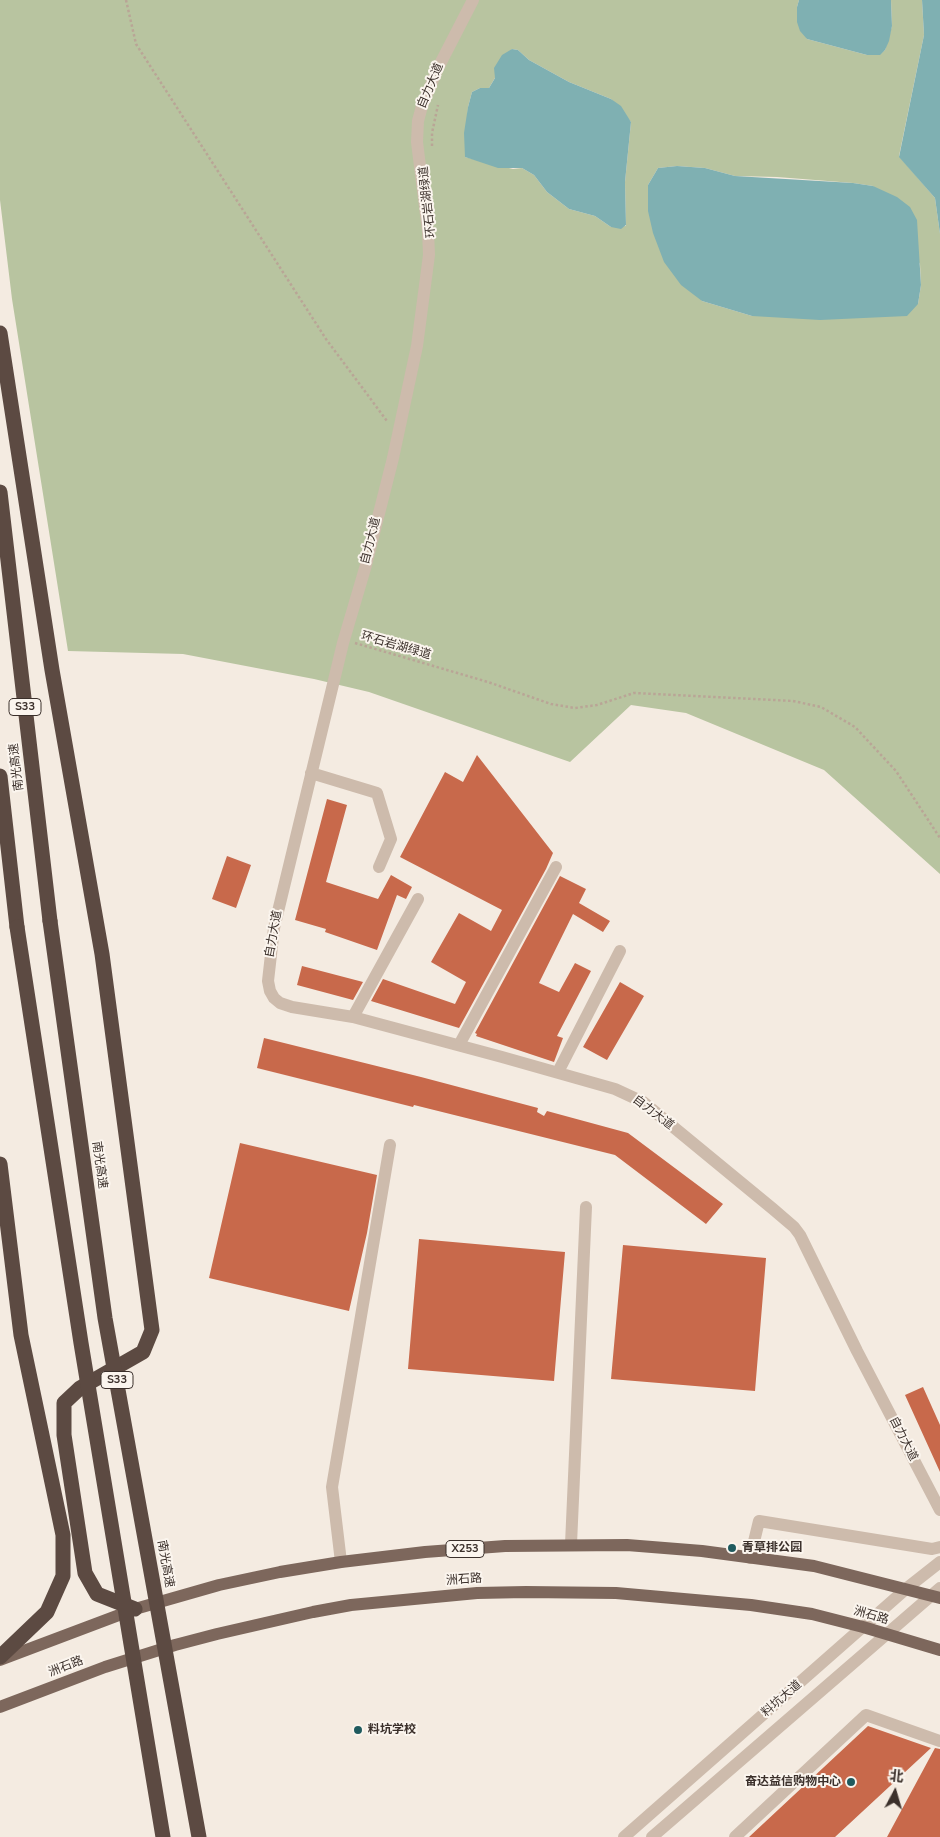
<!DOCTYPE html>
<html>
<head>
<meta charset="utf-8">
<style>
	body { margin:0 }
	#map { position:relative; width:940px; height:1837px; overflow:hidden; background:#f4ebe1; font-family:"Nunito Sans","Noto Sans SC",sans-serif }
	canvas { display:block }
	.north { position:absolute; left:870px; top:1767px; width:50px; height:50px; -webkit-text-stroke:4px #fbf5ee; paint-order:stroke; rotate:6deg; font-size:14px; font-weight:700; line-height:20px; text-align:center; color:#3b302b }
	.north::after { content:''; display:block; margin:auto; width:18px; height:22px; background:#3b302b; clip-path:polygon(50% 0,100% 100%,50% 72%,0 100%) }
</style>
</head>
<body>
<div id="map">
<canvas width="940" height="1837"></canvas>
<div class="north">北</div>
</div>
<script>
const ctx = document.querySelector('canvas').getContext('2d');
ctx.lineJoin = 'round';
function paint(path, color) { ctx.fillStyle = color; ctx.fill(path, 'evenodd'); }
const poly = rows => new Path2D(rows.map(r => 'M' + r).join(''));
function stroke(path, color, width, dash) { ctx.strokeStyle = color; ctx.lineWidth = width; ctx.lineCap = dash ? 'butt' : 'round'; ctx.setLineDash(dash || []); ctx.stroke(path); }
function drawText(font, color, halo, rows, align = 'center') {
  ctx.font = font + ' "Nunito Sans","Noto Sans SC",sans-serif'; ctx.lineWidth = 4; ctx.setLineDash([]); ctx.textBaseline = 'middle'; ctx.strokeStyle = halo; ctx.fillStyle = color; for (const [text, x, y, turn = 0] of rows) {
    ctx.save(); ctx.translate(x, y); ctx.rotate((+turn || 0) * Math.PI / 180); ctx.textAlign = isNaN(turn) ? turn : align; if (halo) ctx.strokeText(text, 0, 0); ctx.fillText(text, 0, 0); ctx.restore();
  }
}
const green = poly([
	[0,0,799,0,797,7,807,39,867,55,879,55,885,50,892,26,891,0,922,0,924,35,899,156,935,198,940,234,940,874,824,770,686,713,631,705,570,762,369,692,314,679,183,654,68,651,12,299,0,200],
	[512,49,518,50,529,60,569,82,611,99,631,122,625,182,626,226,611,227,595,216,569,209,547,192,534,175,522,168,513,169,465,157,468,107,472,92,480,88,489,88],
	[677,166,705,168,735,176,777,177,853,183,873,186,920,264,921,285,918,304,752,316,702,301,648,185,658,168]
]);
const water = poly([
	[799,0,891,0,892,26,889,41,885,50,880,55,867,55,807,39,800,31,797,22,797,7],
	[922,0,940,0,940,234,935,198,899,157,924,35],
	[512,49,518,50,529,60,569,82,611,99,621,106,631,122,625,182,626,225,621,229,611,227,595,216,569,209,547,192,534,175,522,168,498,168,465,157,464,133,468,107,472,92,480,88,489,88,495,78,494,68,502,55],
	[677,166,705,168,735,176,853,183,873,186,897,197,910,207,917,220,921,285,918,304,907,316,820,320,752,316,702,301,681,285,664,262,653,233,648,211,648,185,658,168]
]);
const building = poly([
	[477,755,553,853,546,869,459,1028,371,1001,383,979,455,1004,466,982,431,962,459,913,491,931,502,910,400,857,445,772,463,782],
	[327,799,347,805,326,882,378,899,391,875,412,887,406,899,397,895,377,950,325,932,326,929,295,920],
	[227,856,251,865,236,908,212,899],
	[560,876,586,889,579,903,610,921,603,932,573,914,539,983,559,992,575,963,591,971,557,1036,563,1038,554,1062,476,1036,477,1034,475,1033],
	[302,966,363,982,353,1000,297,985],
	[620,982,644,996,607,1060,583,1047],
	[264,1038,421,1077,538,1108,537,1112,544,1116,547,1111,628,1133,723,1204,706,1224,615,1155,414,1105,413,1107,257,1068],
	[240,1143,377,1175,367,1233,349,1311,209,1278],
	[419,1239,565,1252,554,1381,408,1369],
	[623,1245,766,1258,755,1391,611,1379],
	[923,1387,940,1425,940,1472,905,1395],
	[868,1726,931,1748,835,1837,749,1837],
	[935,1748,940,1749,940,1837,887,1837]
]);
const path = poly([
	[126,0,136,44,326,339,387,421],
	[432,146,432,133,438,105],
	[355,643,488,682,551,704,575,708,597,705,634,693,793,701,821,707,855,727,896,771,940,838]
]);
const minor = poly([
	[473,0,438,68,422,106,418,121,417,142,428,231,429,255,417,346,393,458,366,565,343,643,274,928,268,981,270,991,274,998,280,1003,292,1007,353,1017,502,1057,615,1089,643,1102,773,1209,794,1227,800,1235,857,1351,940,1510],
	[311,773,377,793,391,839,379,867],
	[353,1017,418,899],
	[459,1045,556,867],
	[558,1072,620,951],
	[571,1544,586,1207],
	[750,1558,759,1521,932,1549,940,1547],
	[341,1562,332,1487,390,1145],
	[624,1837,907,1588,940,1562],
	[652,1837,940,1588],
	[735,1837,866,1715,940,1741]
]);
const major = poly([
	[0,1660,135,1609,219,1585,280,1572,341,1562,425,1552,505,1546,627,1545,702,1551,814,1566,940,1598],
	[0,1707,105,1667,175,1645,217,1634,313,1612,351,1605,477,1593,526,1592,616,1593,751,1605,812,1614,863,1627,940,1650]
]);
const highway = poly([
	[0,333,52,670,102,954,152,1330,143,1352,80,1388,64,1403,64,1435,85,1573,97,1594,135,1609],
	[0,492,50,921],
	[0,776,17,927],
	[0,1164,21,1335,63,1535,63,1576,47,1612,0,1657]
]);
const highwayBridge = poly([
	[50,921,105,1318,199,1837],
	[17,927,81,1343,163,1837]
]);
const markers = [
	[732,1548,5,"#1f5a5e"],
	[358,1730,5,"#1f5a5e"],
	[851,1782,5,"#1f5a5e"]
];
const shields = [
	[25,707,32],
	[117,1380,32],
	[465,1549,38]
];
const shieldNames = [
	["S33",25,707],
	["S33",117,1380],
	["X253",465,1549]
];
const streetNames = [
	["自力大道",431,86,-67],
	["环石岩湖绿道",428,202,-96],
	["自力大道",371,541,-76],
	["环石岩湖绿道",396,646,16],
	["南光高速",17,767,-97],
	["自力大道",274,934,-80],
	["自力大道",653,1113,37],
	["南光高速",99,1165,82],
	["自力大道",903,1439,63],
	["南光高速",165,1564,80],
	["洲石路",464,1580,-4],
	["洲石路",871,1616,16],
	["洲石路",66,1667,-21],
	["料坑大道",782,1699,-41]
];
const poiNames = [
	["青草排公园",742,1548],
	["料坑学校",368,1730],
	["奋达益信购物中心",841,1782,"right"]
];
paint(green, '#b8c4a0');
paint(water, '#7fb0b2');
paint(building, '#c8694b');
stroke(path, '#b9a596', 2.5, [2.5, 2.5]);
stroke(minor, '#cdbbac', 12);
stroke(major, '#7d675c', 12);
stroke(highway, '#5c4a42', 15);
stroke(highwayBridge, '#5c4a42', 15);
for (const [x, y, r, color] of markers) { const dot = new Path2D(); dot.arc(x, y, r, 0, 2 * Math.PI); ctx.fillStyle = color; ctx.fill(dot); stroke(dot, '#fbf5ee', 2); }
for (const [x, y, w] of shields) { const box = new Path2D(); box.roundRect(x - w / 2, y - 8.5, w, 17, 4); ctx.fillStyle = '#fbf5ee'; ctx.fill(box); stroke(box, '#3b302b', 1); }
drawText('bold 11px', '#3b302b', null, shieldNames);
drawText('12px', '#3b302b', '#fbf5ee', streetNames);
drawText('bold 12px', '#3b302b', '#fbf5ee', poiNames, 'left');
</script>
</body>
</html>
